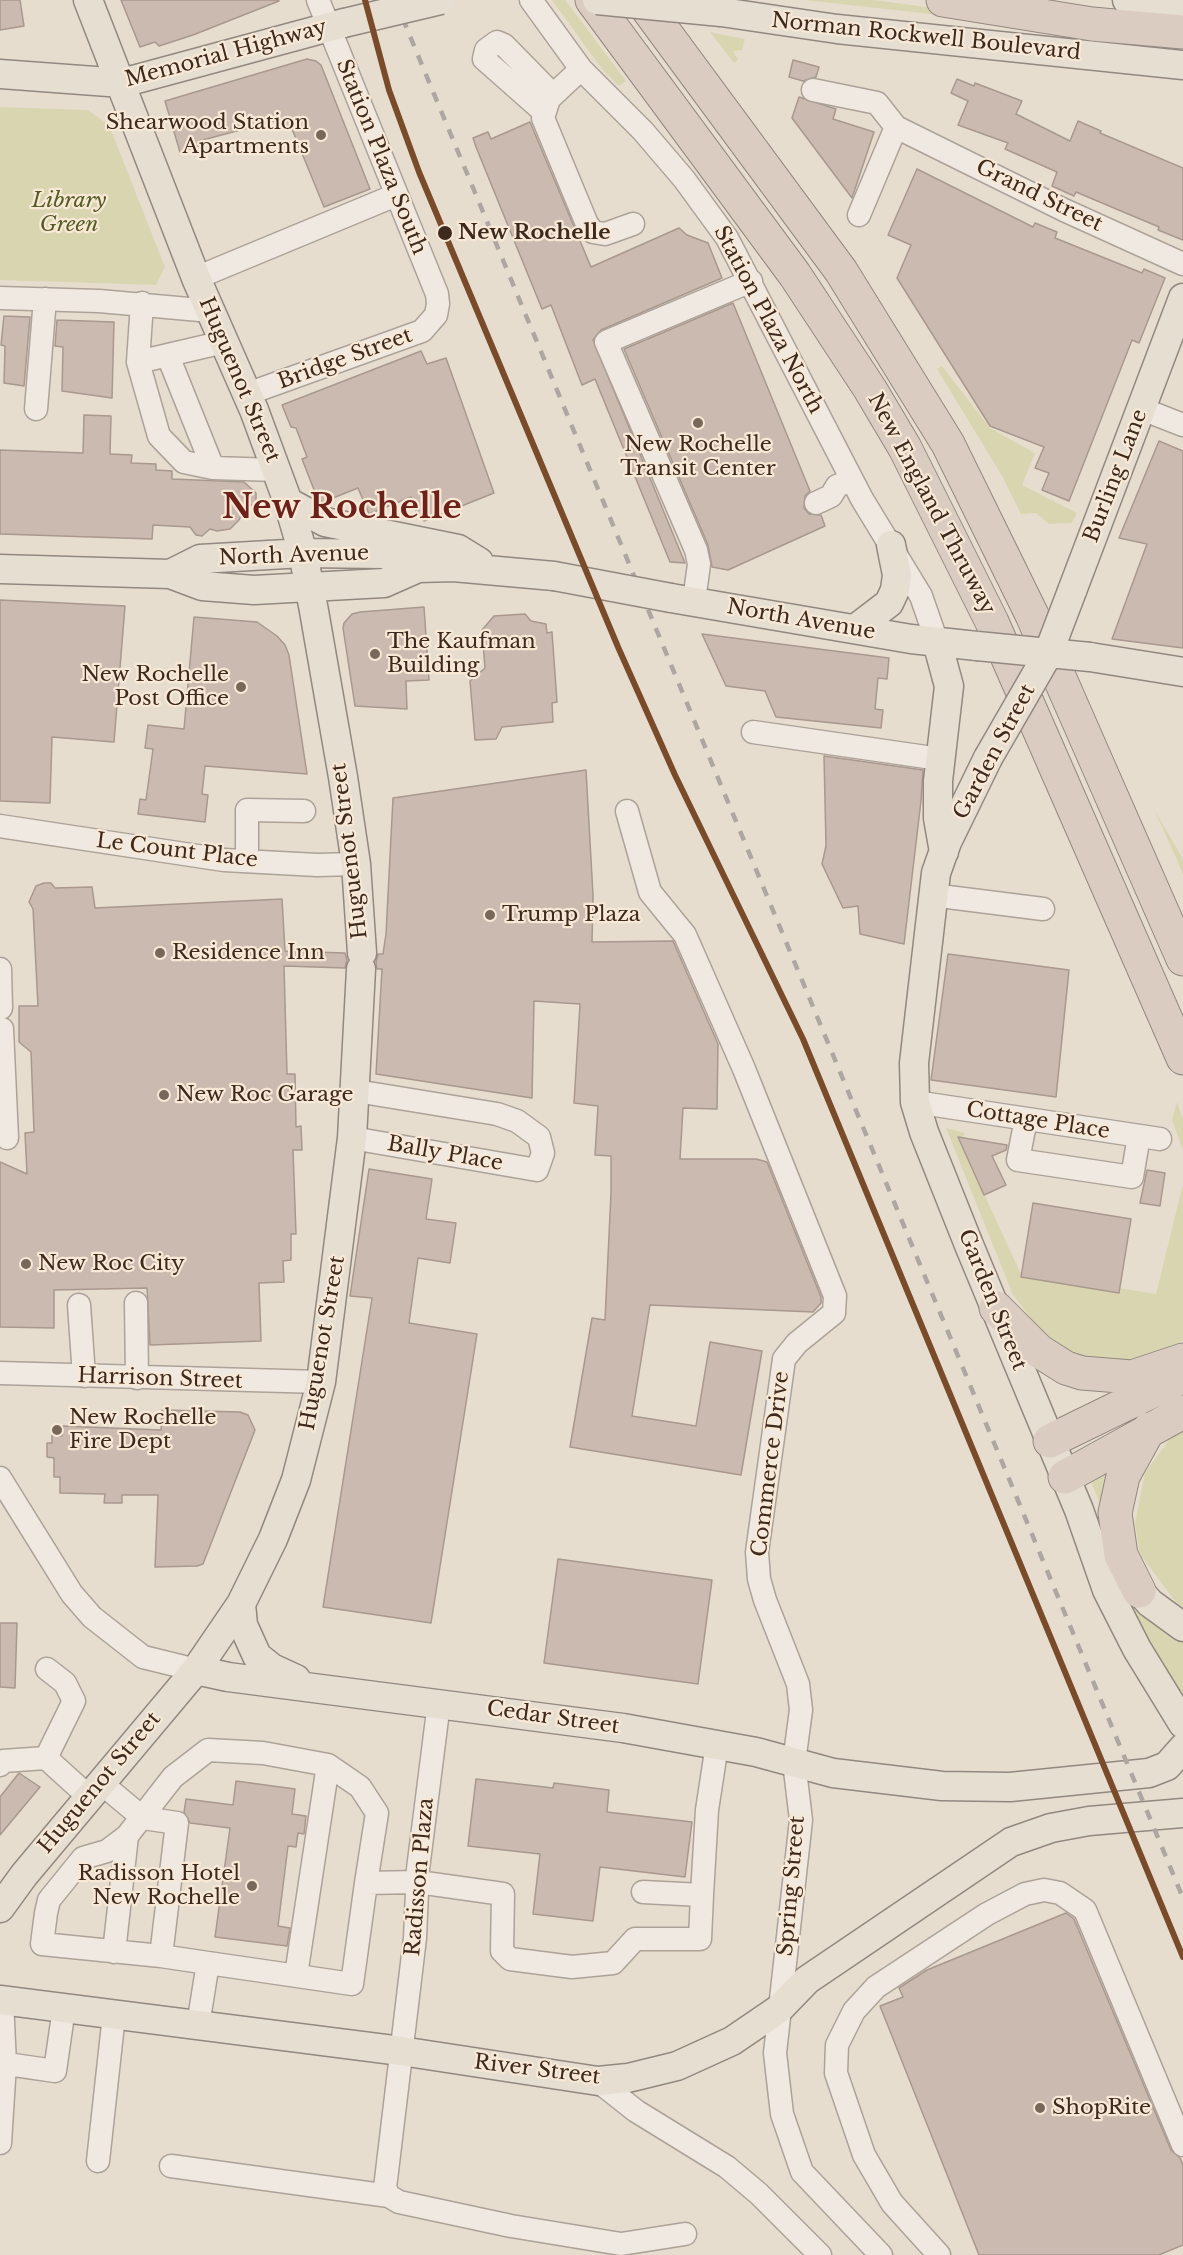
<!DOCTYPE html>
<html>
<head>
<meta charset="utf-8">
<style>
	body { margin:0 }
	canvas { display:block; background:#e7ddcf }
</style>
</head>
<body>
<canvas width="1183" height="2255"></canvas>
<script>
const ctx = document.querySelector('canvas').getContext('2d');
ctx.lineJoin = 'round';
function paint(path, color) { ctx.fillStyle = color; ctx.fill(path, 'evenodd'); }
const poly = rows => new Path2D(rows.map(r => 'M' + r).join(''));
function stroke(path, color, width, dash) { ctx.strokeStyle = color; ctx.lineWidth = width; ctx.lineCap = dash ? 'butt' : 'round'; ctx.setLineDash(dash || []); ctx.stroke(path); }
function drawText(font, color, halo, rows, align = 'center') {
  ctx.font = font + ' "Libre Baskerville",serif'; ctx.lineWidth = 4.5; ctx.setLineDash([]); ctx.textBaseline = 'middle'; ctx.strokeStyle = halo; ctx.fillStyle = color; for (const [text, x, y, turn = 0] of rows) {
    ctx.save(); ctx.translate(x, y); ctx.rotate((+turn || 0) * Math.PI / 180); ctx.textAlign = isNaN(turn) ? turn : align; if (halo) ctx.strokeText(text, 0, 0); ctx.fillText(text, 0, 0); ctx.restore();
  }
}
const green = poly([
	[552,0,565,0,626,81,619,86,602,69],
	[804,0,874,0,934,8,984,20],
	[710,32,745,39,742,50,733,51,738,60,734,63],
	[0,107,88,110,109,125,165,267,156,285,0,280],
	[942,366,990,428,1035,453,1022,485,1077,513,1072,523,1049,524,1036,513,1021,514,1002,476,937,369],
	[1154,809,1183,859,1183,875,1177,860],
	[1177,1102,1183,1119,1183,1150,1172,1120],
	[946,1128,965,1133,961,1144,1020,1272,1156,1294,1183,1184,1183,1340,1155,1357,1113,1363,1075,1355,1047,1339,1013,1295],
	[1183,1430,1183,1607,1175,1601,1140,1554,1135,1523,1145,1473,1171,1437],
	[1117,1463,1102,1510,1090,1478],
	[1128,1603,1143,1609,1183,1637,1183,1699,1159,1662]
]);
const building = poly([
	[0,0,20,0,24,26,0,30,0,0],
	[121,0,278,0,279,1,193,35,159,46,155,42,140,47,121,0],
	[307,59,316,61,321,65,370,189,324,207,292,129,274,121,199,141,202,145,180,152,165,101,307,59],
	[793,60,819,67,816,77,803,81,789,77,793,60],
	[957,79,974,86,975,83,1022,101,1016,114,1070,141,1078,121,1101,131,1100,133,1183,168,1183,240,1158,230,1159,227,1076,192,1074,196,1052,186,1057,172,1005,149,1008,143,958,125,968,101,951,93,957,79],
	[799,97,836,109,833,119,874,132,852,198,792,118,799,97],
	[530,122,591,267,679,228,687,235,708,243,722,278,601,330,593,340,685,563,670,562,595,379,582,385,551,305,542,309,476,147,473,138,488,132,491,139,530,122],
	[917,169,1033,227,1035,223,1057,232,1055,238,1142,273,1144,269,1165,278,1139,343,1132,340,1069,501,1042,490,1049,473,1035,468,1044,447,990,426,897,278,911,245,888,235,917,169],
	[733,303,810,491,805,496,804,508,809,514,821,515,825,526,728,570,712,567,708,545,624,349,733,303],
	[4,316,30,317,24,386,4,383,5,346,1,345,4,316],
	[57,320,114,322,112,398,62,391,63,347,55,346,57,320],
	[421,351,427,364,446,358,494,493,424,521,422,517,419,519,411,497,369,514,358,488,323,502,318,500,302,459,307,457,296,428,291,427,282,405,421,351],
	[84,415,111,416,110,454,132,455,131,463,156,464,156,470,172,471,172,479,244,482,256,493,256,503,244,509,239,520,230,529,217,531,210,529,202,536,196,535,190,527,153,525,152,539,0,534,0,450,83,453,84,415],
	[1159,441,1183,451,1183,648,1112,639,1147,544,1119,538,1159,441],
	[0,600,125,606,114,742,52,737,50,803,0,801,0,600],
	[424,607,429,680,406,681,407,709,355,706,343,628,344,623,352,614,360,612,424,607],
	[525,614,531,621,546,624,547,633,552,632,557,702,552,703,553,722,502,727,496,739,475,740,470,681,485,668,482,630,494,616,525,614],
	[194,617,257,622,277,636,285,645,289,655,307,774,205,766,202,794,208,795,205,822,138,814,140,799,146,800,153,749,145,748,148,725,184,729,194,617],
	[702,634,889,658,887,679,878,678,875,709,883,710,881,728,776,717,765,691,726,686,702,634],
	[824,756,923,770,921,801,904,944,860,934,858,906,843,908,822,864,826,846,824,756],
	[586,770,593,895,592,942,673,941,718,1044,717,1109,683,1108,680,1159,756,1159,767,1162,821,1297,821,1303,813,1312,650,1305,632,1416,696,1426,710,1342,762,1351,741,1475,570,1447,592,1318,605,1320,611,1193,611,1156,595,1155,598,1106,574,1103,580,1004,534,1001,532,1098,376,1074,382,969,377,969,376,962,378,954,383,954,386,934,393,798,586,770],
	[44,883,51,883,55,888,92,887,95,908,282,899,285,951,345,953,347,960,345,968,284,966,287,1074,295,1074,296,1127,301,1126,302,1150,293,1150,296,1234,291,1234,291,1260,283,1261,284,1282,259,1283,261,1341,150,1345,147,1288,54,1290,54,1328,0,1327,0,1162,27,1174,25,1133,34,1132,31,1052,19,1042,19,1006,38,1006,33,909,29,902,36,886,44,883],
	[948,954,1069,970,1056,1097,931,1080,948,954],
	[958,1137,1007,1145,1006,1150,992,1156,1006,1185,984,1195,958,1137],
	[369,1169,432,1179,426,1219,456,1223,450,1263,418,1258,409,1323,477,1334,431,1623,323,1607,372,1298,350,1296,369,1169],
	[1147,1170,1165,1173,1160,1206,1140,1203,1147,1170],
	[1033,1203,1131,1219,1119,1293,1021,1277,1033,1203],
	[162,1410,240,1412,248,1415,255,1430,203,1564,197,1566,155,1567,158,1495,122,1495,122,1503,104,1503,105,1494,60,1493,60,1477,54,1477,54,1458,47,1457,47,1443,52,1443,52,1435,62,1436,63,1426,161,1430,162,1410],
	[558,1559,712,1580,698,1684,544,1663,558,1559],
	[0,1623,17,1623,15,1688,0,1687,0,1623],
	[19,1773,40,1787,0,1835,0,1797,19,1773],
	[476,1779,553,1788,554,1783,609,1790,607,1812,692,1822,685,1877,600,1867,593,1921,533,1914,540,1854,468,1846,476,1779],
	[236,1781,295,1789,292,1814,306,1816,304,1834,298,1833,296,1847,288,1846,278,1926,290,1928,287,1946,215,1937,230,1828,190,1823,184,1812,186,1799,233,1805,236,1781],
	[1066,1913,1074,1919,1171,2150,1180,2158,1183,2165,1183,2245,1159,2255,979,2255,880,2006,903,1997,899,1988,927,1970,1066,1913]
]);
const minor = poly([
	[531,0,581,69,643,131,684,179,727,238,862,499,921,596,937,642],
	[581,69,549,99,543,118,587,224,593,232,605,234,633,224],
	[813,90,877,103,896,127,1064,210,1183,264],
	[544,112,484,59,486,50,497,42,504,45,553,95],
	[859,215,896,127],
	[196,278,396,195],
	[0,298,99,301,211,311],
	[142,303,138,362,224,342],
	[168,356,213,468],
	[138,362,159,436,184,462,213,468,276,470],
	[247,394,422,331,436,315,438,304,437,294,318,0],
	[36,409,45,299],
	[1142,409,1183,425],
	[816,503,831,496,837,486,852,480],
	[694,601,699,564,696,550,606,342,751,281],
	[753,732,940,759],
	[627,811,650,892,685,935,744,1069,835,1296,834,1313,797,1343,784,1359,757,1552,759,1579,765,1600,798,1684,801,1710,794,1762,801,1820,775,2053,782,2114,802,2172,881,2255],
	[0,826,224,860,317,865,356,864],
	[247,861,247,810,304,811],
	[932,895,1043,909],
	[0,969,1,1008],
	[2,1029,7,1138],
	[915,1102,1160,1139],
	[1026,1119,1018,1160,1132,1177,1139,1136],
	[352,1138,537,1170,543,1153,539,1137,517,1121,497,1114,356,1091],
	[136,1303,137,1378],
	[79,1305,84,1376],
	[0,1373,321,1382],
	[0,1478,72,1594,92,1617,143,1657,196,1670],
	[47,1669,65,1683,74,1701,46,1758,89,1797],
	[439,1703,418,1869,415,1938,385,2188,389,2196,399,2202,511,2226,621,2244,685,2234],
	[0,1765,3,1761,46,1758],
	[101,1783,143,1818,177,1823,161,1956,208,1963,198,2025],
	[643,1892,702,1895,707,1810,717,1745],
	[114,1952,127,1836],
	[161,1956,42,1944,46,1913,49,1900,83,1858,107,1851,127,1836,173,1777,208,1750,263,1753,328,1765,360,1787,377,1813,366,1883],
	[208,1963,352,1984,366,1883,418,1882,503,1894,502,1951,510,1959,572,1967,613,1963,635,1939,700,1939,702,1895],
	[296,1975,328,1765],
	[0,2063,55,2071,64,2008],
	[598,2081,636,2111,727,2167,759,2194,820,2255],
	[0,2143,5,2064,2,2000],
	[98,2161,114,2015],
	[171,2166,389,2196],
	[939,2255,892,2203,864,2155,836,2073,837,2045,854,2011,876,1987,987,1914,1025,1894,1044,1890,1060,1893,1085,1910,1183,2145]
]);
const major = poly([
	[88,0,196,278,254,410,288,502,303,553,314,611,343,777,356,864,362,953],
	[1127,0,1183,11],
	[721,12,837,29,1183,65],
	[0,74,122,83,344,23],
	[288,502,325,522,458,549,479,562],
	[0,569,170,574,202,586,254,590,384,583,418,568,453,567,554,576],
	[170,574,200,559,303,553,385,554,418,568],
	[1072,591,1183,298],
	[671,598,911,639,977,646],
	[855,629,889,603,895,590,897,575,891,545],
	[937,642,949,686,938,781,938,818,944,852],
	[1090,657,1183,672],
	[988,758,947,842,936,873,914,1063,915,1102,924,1132,969,1245,1079,1510,1107,1590,1137,1649,1183,1724],
	[1125,1574,1150,1603,1183,1627],
	[241,1604,243,1625,257,1656,272,1668,296,1679],
	[196,1670,228,1677,623,1728,756,1752,833,1773,942,1786,1010,1787,1149,1773,1167,1766,1183,1748],
	[0,1908,24,1875,196,1670,241,1604,273,1539,296,1480,321,1382,352,1138,361,969],
	[0,2000,401,2051,598,2081,628,2078,677,2066,732,2041,779,2009,807,1980,1011,1842,1051,1828,1089,1821,1183,1813]
]);
const highway = poly([
	[592,0,795,275,870,389,905,448,992,622,1183,1058],
	[641,0,841,271,948,444,1032,615,1183,959],
	[943,0,1092,24,1183,32],
	[996,1308,1039,1351,1066,1368,1082,1373,1132,1377,1183,1360],
	[1050,1441,1179,1378],
	[1065,1477,1183,1412],
	[1139,1591,1121,1555,1115,1513,1123,1476,1149,1429]
]);
const rail = poly([
	[395,0,1183,1898]
]);
const majorBridge = poly([
	[597,0,721,12],
	[344,23,441,0],
	[554,576,671,598],
	[977,646,1090,657],
	[988,758,1048,654,1072,591]
]);
const rail1 = poly([
	[365,0,389,90,419,172,618,647,675,775,803,1039,1183,1957]
]);
const markers = [
	[321,135,6,"#78685c"],
	[445,233,8,"#3d291e"],
	[698,423,6,"#78685c"],
	[375,654,6,"#78685c"],
	[241,687,6,"#78685c"],
	[490,915,6,"#78685c"],
	[160,953,6,"#78685c"],
	[164,1095,6,"#78685c"],
	[26,1264,6,"#78685c"],
	[57,1430,6,"#78685c"],
	[252,1886,6,"#78685c"],
	[1040,2108,6,"#78685c"]
];
const streetNames = [
	["Norman Rockwell Boulevard",926,37,6],
	["Memorial Highway",226,54,-15],
	["Station Plaza South",381,157,68],
	["Grand Street",1039,196,26],
	["Station Plaza North",768,320,62],
	["Bridge Street",345,359,-20],
	["Huguenot Street",239,380,67],
	["Burling Lane",1116,476,-69],
	["New England Thruway",931,504,62],
	["North Avenue",294,556,-2],
	["North Avenue",801,620,10],
	["Garden Street",995,752,-62],
	["Le Count Place",177,851,7],
	["Huguenot Street",350,851,-97],
	["Cottage Place",1038,1121,9],
	["Bally Place",445,1154,10],
	["Garden Street",992,1300,68],
	["Huguenot Street",323,1343,-80],
	["Harrison Street",160,1379,2],
	["Commerce Drive",771,1464,-83],
	["Cedar Street",553,1718,8],
	["Huguenot Street",100,1783,-50],
	["Radisson Plaza",420,1877,-85],
	["Spring Street",792,1886,-85],
	["River Street",537,2070,7]
];
const poiNames = [
	["Shearwood Station",309,123,"right"],
	["Apartments",309,147,"right"],
	["New Rochelle",698,445,"center"],
	["Transit Center",698,469,"center"],
	["The Kaufman",387,642],
	["Building",387,666],
	["New Rochelle",229,675,"right"],
	["Post Office",229,699,"right"],
	["Trump Plaza",502,915],
	["Residence Inn",172,953],
	["New Roc Garage",176,1095],
	["New Roc City",38,1264],
	["New Rochelle",69,1418],
	["Fire Dept",69,1442],
	["Radisson Hotel",240,1874,"right"],
	["New Rochelle",240,1898,"right"],
	["ShopRite",1052,2108]
];
const parkNames = [
	["Library",69,201],
	["Green",69,225]
];
const stopNames = [
	["New Rochelle",458,233]
];
const townNames = [
	["New Rochelle",342,509]
];
paint(green, '#dad5b1');
paint(building, '#cbbab0');
stroke(building, '#a8988e', 1.5);
stroke(minor, '#ada298', 25);
stroke(major, '#92887f', 31);
stroke(highway, '#92887f', 35);
stroke(minor, '#efe9e1', 22);
stroke(major, '#e7ded2', 28);
stroke(highway, '#daccc0', 33);
stroke(rail, '#aea7a1', 4.5, [10, 10]);
stroke(majorBridge, '#92887f', 31, []);
stroke(majorBridge, '#e7ded2', 28);
stroke(rail1, '#7a4b2a', 6);
for (const [x, y, r, color] of markers) { const dot = new Path2D(); dot.arc(x, y, r, 0, 2 * Math.PI); ctx.fillStyle = color; ctx.fill(dot); stroke(dot, '#f8e9d6', 2); }
drawText('21px', '#3d291e', '#f8e9d6', streetNames);
drawText('21px', '#3d291e', '#f8e9d6', poiNames, 'left');
drawText('italic 21px', '#545b24', '#f8e9d6', parkNames);
drawText('bold 21px', '#3d291e', '#f8e9d6', stopNames, 'left');
drawText('bold 33px', '#6c211b', '#f8e9d6', townNames);
</script>
</body>
</html>
